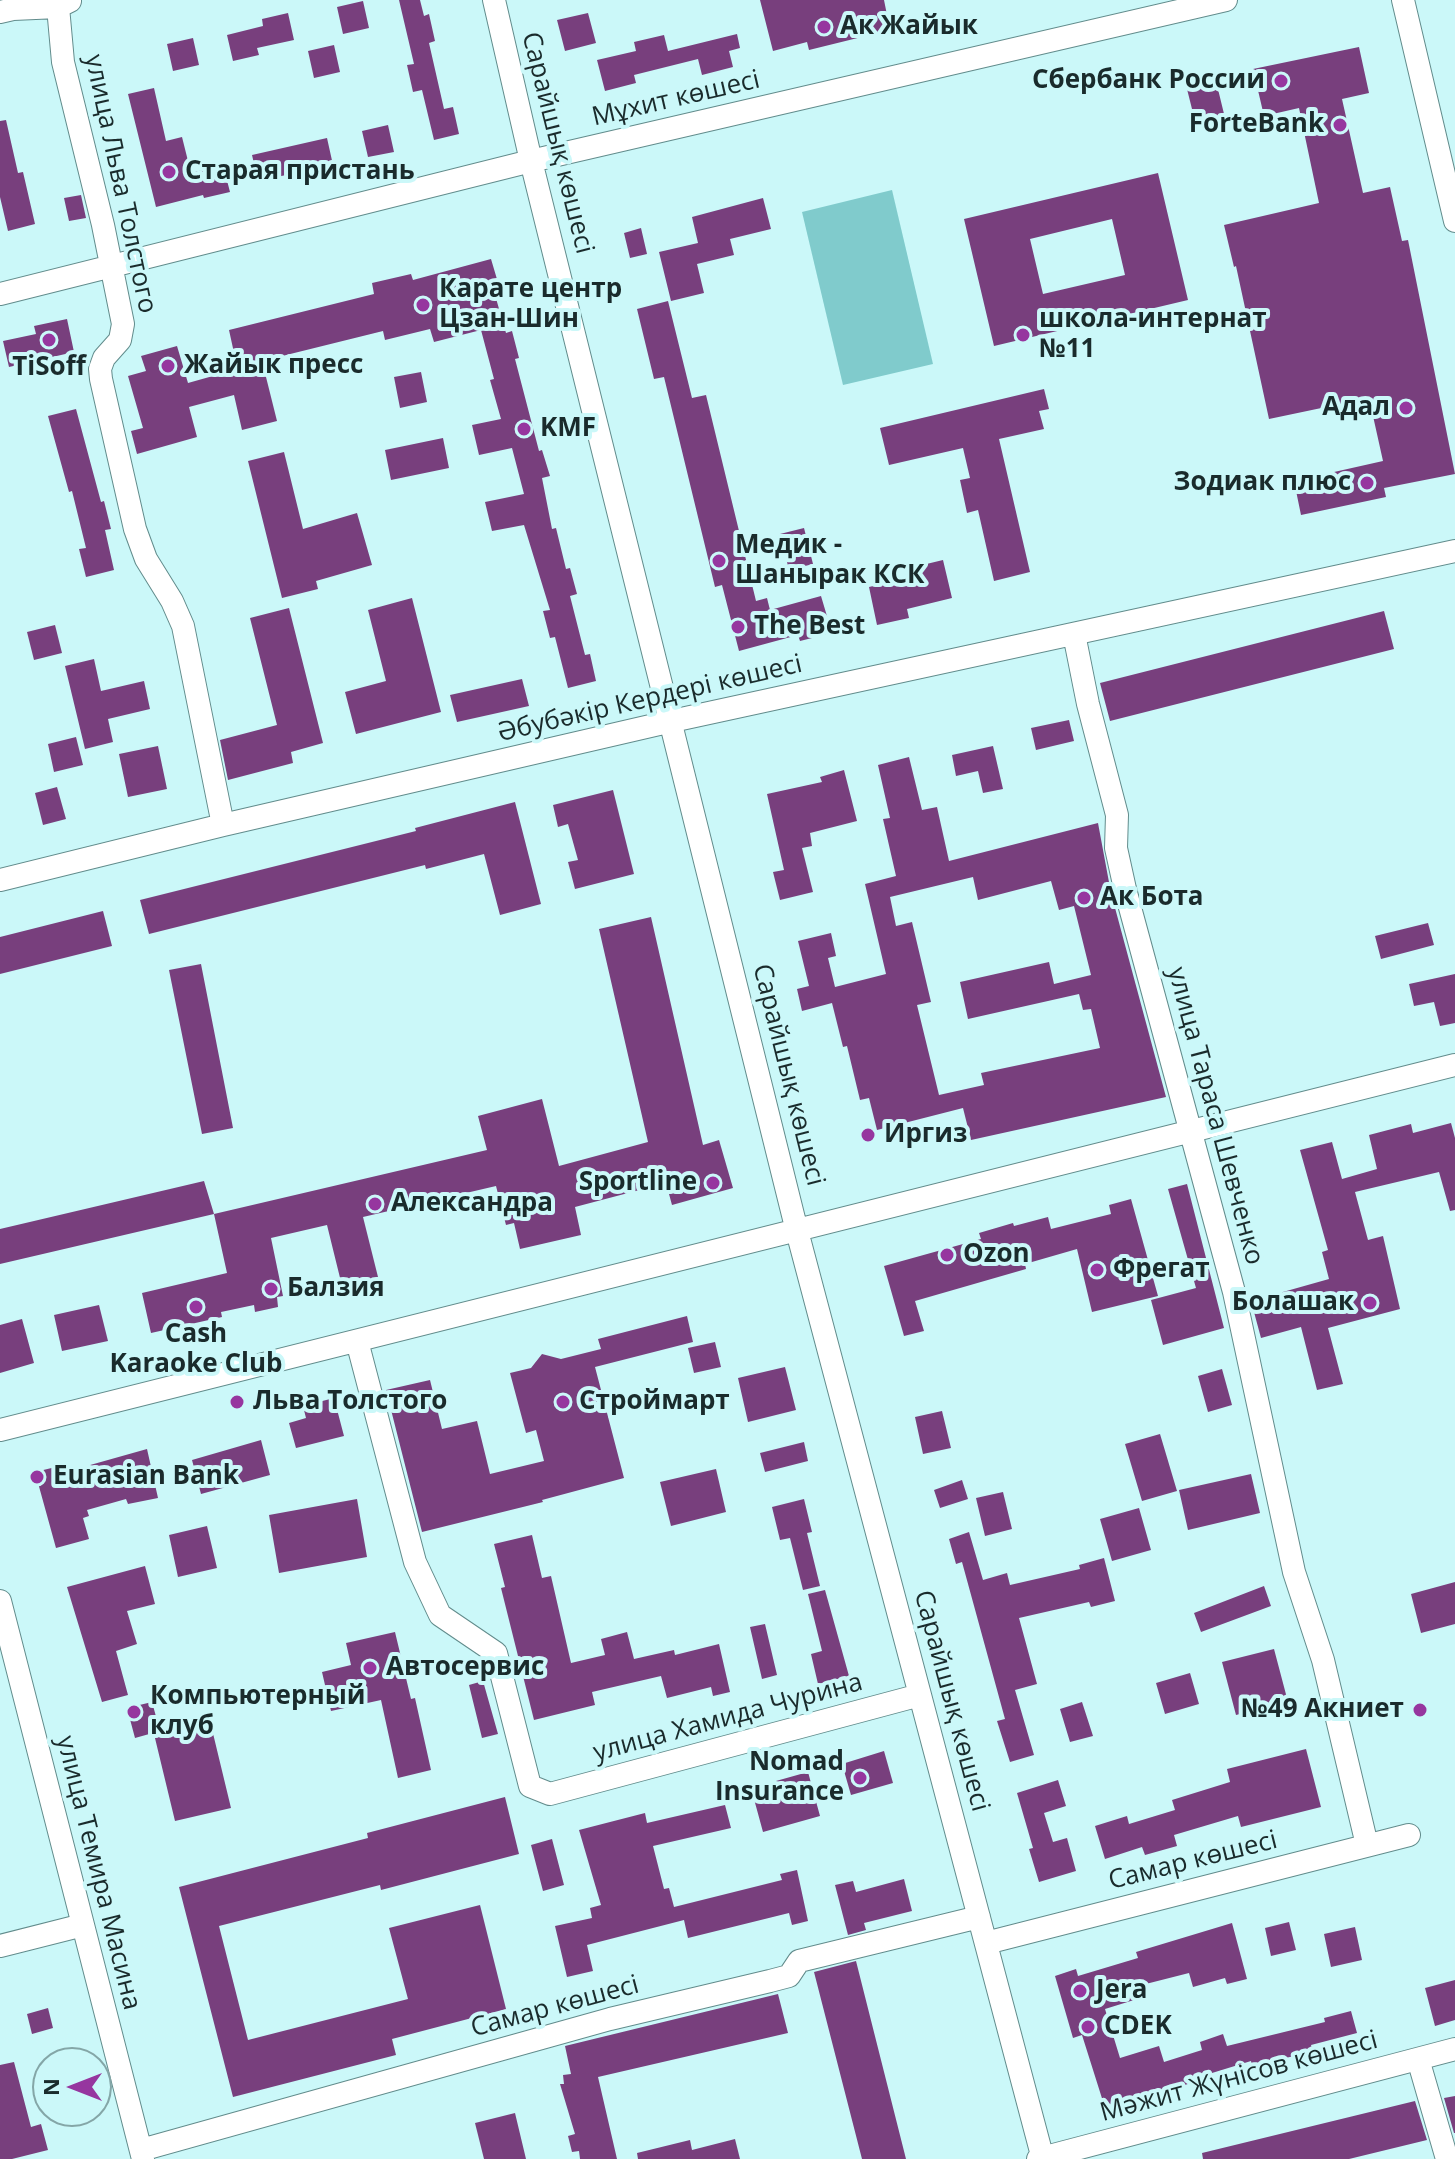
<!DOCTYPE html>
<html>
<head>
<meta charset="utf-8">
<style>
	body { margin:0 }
	#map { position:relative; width:1455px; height:2159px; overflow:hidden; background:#cbf8f9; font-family:"Open Sans",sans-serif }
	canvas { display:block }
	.north { position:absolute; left:32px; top:2047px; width:80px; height:80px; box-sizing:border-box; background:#cbf8f9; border:2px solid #84a6a7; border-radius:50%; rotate:270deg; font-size:22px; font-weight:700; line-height:32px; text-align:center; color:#1a2b2c }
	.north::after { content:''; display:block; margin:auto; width:28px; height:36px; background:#96369f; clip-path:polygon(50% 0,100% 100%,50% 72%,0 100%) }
</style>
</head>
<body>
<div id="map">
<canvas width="1455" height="2159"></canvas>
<div class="north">N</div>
</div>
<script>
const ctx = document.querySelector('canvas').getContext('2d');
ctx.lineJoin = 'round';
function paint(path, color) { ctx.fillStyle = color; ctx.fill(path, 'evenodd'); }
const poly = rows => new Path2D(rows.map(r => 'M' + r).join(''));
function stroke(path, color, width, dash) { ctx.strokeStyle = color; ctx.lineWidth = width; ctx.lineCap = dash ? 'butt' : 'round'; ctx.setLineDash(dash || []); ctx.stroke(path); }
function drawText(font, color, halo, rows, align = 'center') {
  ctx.font = font + ' "Open Sans",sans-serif'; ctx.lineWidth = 8; ctx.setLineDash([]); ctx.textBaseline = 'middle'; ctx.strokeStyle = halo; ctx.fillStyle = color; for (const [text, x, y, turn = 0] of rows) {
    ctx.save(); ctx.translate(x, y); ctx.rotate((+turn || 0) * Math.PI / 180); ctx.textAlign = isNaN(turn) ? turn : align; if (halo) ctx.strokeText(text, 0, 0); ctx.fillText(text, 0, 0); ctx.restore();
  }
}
const green = poly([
	[892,190,933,364,843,385,802,212]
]);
const building = poly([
	[399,0,420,0,424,16,429,14,435,41,429,43,444,109,453,107,459,134,434,140,422,90,413,92,407,65,414,64],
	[760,0,884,0,890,30,809,50,807,42,773,51],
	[363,1,369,28,343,34,337,7],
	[288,13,294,40,257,48,259,55,233,61,227,35,263,26,262,19],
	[588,13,596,43,565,51,557,20],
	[737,34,740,48,729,51,733,67,702,75,698,59,634,75,636,83,605,91,597,60,636,51,634,42,664,35,668,51],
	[193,38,199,65,173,71,167,44],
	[334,45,340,72,314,78,308,51],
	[1359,47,1369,93,1342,99,1363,193,1390,187,1402,241,1408,240,1455,474,1384,488,1386,497,1301,515,1294,481,1383,461,1369,398,1269,419,1236,266,1234,267,1224,225,1319,203,1299,108,1264,116,1253,69],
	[1216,81,1225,118,1196,125,1187,89],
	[154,88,166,141,182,137,191,173,223,165,230,192,204,198,203,195,156,207,128,94],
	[6,120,18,173,23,172,35,224,8,231,0,197,0,121],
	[388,125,394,152,368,157,362,131],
	[327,138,333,165,258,181,252,155],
	[1158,173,1188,300,994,346,964,219],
	[1112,219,1125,275,1043,294,1030,239],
	[81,195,86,218,69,221,64,198],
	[763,198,771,229,730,239,734,255,697,264,704,293,671,301,659,252,698,243,692,217],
	[641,228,647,254,630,258,624,233],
	[491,259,499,286,493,288,506,333,512,331,519,358,515,359,539,451,542,450,550,476,542,478,552,529,556,528,566,569,570,568,577,594,570,596,585,655,590,654,596,681,568,688,555,637,550,638,543,611,550,610,524,525,492,531,485,502,524,494,512,448,479,455,472,425,501,419,490,380,494,379,481,330,434,342,430,329,385,340,383,331,262,361,277,421,242,430,234,395,189,407,197,437,137,454,131,431,143,428,128,376,146,371,141,356,177,346,188,383,220,374,218,366,236,362,229,330,374,294,372,283,411,274,413,280],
	[668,301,692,398,706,395,756,601,767,598,770,610,821,596,832,633,800,641,798,635,739,651,722,585,715,587,664,377,654,379,637,309],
	[67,319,74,352,9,367,3,341,36,334,34,326],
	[421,372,427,402,400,408,394,377],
	[1044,389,1049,409,1039,411,1044,429,999,439,1030,572,994,581,978,510,967,513,960,480,970,478,963,448,889,465,880,428],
	[76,409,101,502,104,501,111,529,105,530,114,570,86,577,79,549,86,548,72,491,69,492,48,416],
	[443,438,449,468,391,480,385,450],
	[284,452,303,529,357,513,372,565,316,581,318,589,282,598,248,461],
	[804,528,813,564,789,570,780,534],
	[943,560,952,598,907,609,909,618,877,625,869,587,916,576,914,567],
	[412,598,441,712,356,734,345,692,386,681,368,610],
	[289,608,323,743,291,752,293,763,228,780,220,740,277,725,250,618],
	[1384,611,1394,649,1110,721,1100,683],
	[55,625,62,653,34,660,27,632],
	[94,659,101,691,144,681,150,709,108,719,113,742,85,749,65,666],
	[522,679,529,706,457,722,450,695],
	[1069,720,1074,741,1036,750,1031,728],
	[76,737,83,765,54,772,48,744],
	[158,746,167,789,128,797,119,754],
	[993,746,1003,789,983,793,978,771,956,776,952,755],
	[909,757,922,810,937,807,949,861,1098,823,1111,893,1166,1097,971,1140,963,1108,877,1130,869,1098,860,1100,847,1046,843,1047,832,1003,802,1011,797,989,809,986,798,941,831,933,836,956,828,958,835,987,886,974,865,884,896,876,883,819,890,818,878,765],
	[973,877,978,900,1051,881,1059,910,1074,906,1091,975,1054,984,1049,962,960,982,968,1019,1079,994,1083,1010,1091,1009,1100,1048,981,1073,984,1085,939,1095,917,1005,931,1002,912,922,896,926,890,897],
	[844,770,857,821,810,833,812,846,802,848,813,892,780,900,773,872,784,870,767,794,822,782,820,777],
	[57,787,66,819,43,825,35,793],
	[613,790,634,874,575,889,568,862,578,860,568,824,558,827,553,805],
	[515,802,541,904,500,915,484,854,426,869,425,865,149,934,140,900,416,831,415,828],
	[103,911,112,946,0,974,0,937],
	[651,917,703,1145,719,1140,733,1188,672,1205,666,1183,575,1207,581,1235,520,1249,514,1223,506,1225,496,1186,363,1217,379,1281,343,1290,327,1225,271,1238,283,1296,277,1297,278,1307,255,1312,254,1305,221,1312,222,1317,151,1333,142,1293,227,1273,214,1214,487,1150,478,1116,542,1099,559,1166,648,1142,599,929],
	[1428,923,1434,945,1381,959,1375,936],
	[201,964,233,1128,202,1134,169,970],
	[1455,974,1455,1023,1440,1026,1434,1002,1414,1006,1409,984],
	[1451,1123,1455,1138,1455,1210,1450,1211,1439,1172,1355,1192,1368,1240,1383,1236,1400,1309,1328,1328,1343,1384,1317,1390,1301,1327,1261,1338,1251,1301,1329,1279,1322,1252,1328,1250,1300,1150,1332,1142,1342,1179,1377,1169,1369,1135,1411,1124,1413,1133],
	[204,1181,214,1214,0,1264,0,1229],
	[1187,1184,1224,1328,1163,1345,1151,1300,1196,1288,1168,1189],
	[1131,1199,1158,1296,1092,1312,1077,1249,1025,1264,1026,1269,915,1301,924,1331,904,1336,884,1266,981,1239,979,1233,1013,1223,1014,1226,1048,1217,1051,1229,1111,1214,1109,1205],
	[99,1305,108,1341,62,1351,54,1315],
	[687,1316,693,1342,595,1367,624,1478,542,1500,543,1502,422,1532,386,1390,430,1380,442,1429,477,1421,490,1474,544,1461,536,1430,526,1433,510,1373,531,1368,542,1354,561,1359,601,1349,598,1339],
	[22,1319,34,1363,0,1373,0,1325],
	[715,1342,721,1367,694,1373,688,1348],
	[785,1367,796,1410,748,1422,738,1378],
	[1222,1369,1232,1405,1208,1412,1198,1376],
	[334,1398,344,1436,296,1448,289,1423,306,1418,303,1406],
	[942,1411,951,1448,923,1454,915,1417],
	[1160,1434,1177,1491,1142,1501,1125,1444],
	[261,1440,270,1475,201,1494,192,1460],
	[804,1442,808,1461,765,1472,760,1453],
	[147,1449,158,1498,128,1504,126,1499,87,1510,89,1516,83,1518,89,1539,56,1548,35,1472,64,1465,65,1469,75,1466,76,1469],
	[716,1469,726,1512,671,1526,660,1482],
	[1251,1474,1260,1513,1188,1530,1179,1490],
	[962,1480,968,1499,940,1508,934,1490],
	[1003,1492,1012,1529,985,1536,976,1498],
	[357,1499,367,1557,279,1573,269,1515],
	[804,1499,812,1532,807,1533,820,1586,803,1590,790,1538,780,1540,772,1507],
	[1139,1508,1151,1550,1112,1561,1100,1519],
	[207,1526,217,1568,178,1577,169,1535],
	[969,1532,983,1580,1007,1573,1010,1585,1080,1569,1079,1565,1104,1558,1115,1601,1091,1607,1089,1602,1019,1618,1037,1684,1015,1690,1034,1755,1010,1762,997,1721,1005,1719,962,1562,956,1564,949,1539],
	[532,1535,542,1578,551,1576,571,1663,605,1655,601,1639,627,1632,634,1659,674,1650,675,1655,719,1644,730,1692,713,1696,711,1687,667,1698,661,1676,592,1692,595,1705,534,1720,501,1588,505,1587,494,1544],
	[145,1566,155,1604,127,1611,137,1644,116,1651,128,1695,102,1702,67,1587],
	[1455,1582,1455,1624,1421,1633,1411,1594],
	[1264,1586,1271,1606,1201,1632,1194,1613],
	[825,1590,849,1676,818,1684,811,1654,822,1651,808,1594],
	[765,1624,777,1675,762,1679,750,1627],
	[395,1632,411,1699,415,1698,431,1770,398,1778,381,1700,331,1711,322,1672,351,1665,346,1643],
	[1274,1649,1288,1702,1236,1715,1222,1662],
	[1190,1673,1199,1704,1165,1714,1156,1683],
	[483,1681,498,1734,482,1738,469,1685],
	[152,1702,160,1731,135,1738,127,1708],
	[1082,1702,1093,1736,1070,1742,1060,1709],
	[210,1721,231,1808,175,1821,154,1734],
	[1306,1749,1321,1807,1241,1827,1238,1816,1174,1835,1177,1846,1145,1855,1142,1847,1105,1859,1095,1826,1127,1816,1129,1824,1175,1810,1172,1800,1230,1782,1227,1769],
	[884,1751,893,1783,851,1795,842,1764],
	[808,1772,820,1816,763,1832,751,1788],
	[1058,1780,1066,1806,1044,1813,1053,1842,1067,1838,1076,1871,1039,1882,1029,1849,1033,1848,1017,1793],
	[505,1797,519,1854,381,1890,380,1885,219,1926,248,2040,408,1999,389,1928,480,1905,506,2009,392,2039,396,2055,233,2097,179,1887,368,1838,367,1833],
	[725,1805,731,1828,653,1846,664,1889,669,1888,674,1907,782,1880,780,1874,797,1870,808,1921,792,1925,789,1913,688,1938,684,1920,587,1945,593,1971,567,1977,555,1926,592,1918,590,1908,601,1905,579,1830,645,1813,647,1823],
	[552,1839,564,1885,543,1891,531,1845],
	[904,1879,912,1911,864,1923,866,1930,848,1935,835,1885,853,1881,856,1892],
	[1289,1922,1296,1950,1271,1956,1265,1928],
	[1232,1923,1247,1979,1227,1984,1225,1978,1193,1987,1189,1973,1130,1988,1134,2000,1105,2009,1120,2058,1159,2046,1164,2062,1202,2050,1200,2042,1223,2034,1227,2046,1325,2022,1324,2018,1351,2011,1357,2033,1311,2045,1313,2052,1276,2060,1277,2064,1253,2071,1251,2061,1199,2077,1200,2080,1106,2111,1082,2035,1073,2038,1055,1976,1076,1969,1078,1976,1138,1958,1136,1952],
	[1355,1927,1362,1960,1331,1967,1324,1934],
	[856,1961,906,2159,862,2159,814,1972],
	[1455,1980,1455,2020,1435,2026,1425,1988],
	[778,1994,788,2033,598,2077,617,2159,580,2159,579,2151,572,2152,568,2136,575,2134,560,2084,564,2084,563,2075,571,2074,565,2046],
	[48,2008,53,2028,32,2034,27,2014],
	[14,2062,31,2127,41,2124,48,2150,12,2159,0,2159,0,2065],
	[1455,2096,1455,2133,1454,2133,1444,2098],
	[1415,2101,1427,2140,1349,2159,1203,2159,1202,2153],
	[515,2113,526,2159,484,2159,475,2123],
	[735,2139,740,2159,638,2159,637,2153,690,2140,692,2150]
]);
const minor = poly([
	[494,0,531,161,797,1231,1043,2159],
	[1403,0,1455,221],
	[58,7,63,62,103,225,123,324,120,340,104,358,100,369,101,379,135,529,146,559,172,601,183,626,223,825],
	[0,12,13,9,58,7,70,1],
	[0,294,531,161,1226,0],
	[1074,634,1088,704,1117,815,1116,848,1125,889,1234,1292,1294,1572,1323,1660,1367,1845],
	[0,880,223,825,672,721,1455,551],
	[357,1341,415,1562,440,1615,496,1653,530,1786,550,1794,920,1695],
	[0,1430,1455,1065],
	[0,1601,143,2159],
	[986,1943,1409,1835],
	[0,1946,83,1925],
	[1418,2059,1447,2159],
	[141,2150,610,2019,770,1981,789,1976,799,1961,979,1917],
	[1038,2159,1455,2049]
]);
const markers = [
	[824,27,8,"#96369f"],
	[1281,81,8,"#96369f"],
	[1340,125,8,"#96369f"],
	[169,172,8,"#96369f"],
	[423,305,8,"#96369f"],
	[1023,335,8,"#96369f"],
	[49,340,8,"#96369f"],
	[168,366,8,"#96369f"],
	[1406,408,8,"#96369f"],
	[524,429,8,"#96369f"],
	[1367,483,8,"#96369f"],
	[719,561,8,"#96369f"],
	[738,627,8,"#96369f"],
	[1084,898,8,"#96369f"],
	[868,1135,8,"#96369f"],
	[713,1183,8,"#96369f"],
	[375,1204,8,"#96369f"],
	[947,1255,8,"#96369f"],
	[1097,1270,8,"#96369f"],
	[271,1289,8,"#96369f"],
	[1370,1303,8,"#96369f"],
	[196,1307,8,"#96369f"],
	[237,1402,8,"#96369f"],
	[563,1402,8,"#96369f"],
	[37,1477,8,"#96369f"],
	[370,1668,8,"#96369f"],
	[1420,1710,8,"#96369f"],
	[134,1712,8,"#96369f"],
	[860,1778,8,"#96369f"],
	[1080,1991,8,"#96369f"],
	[1088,2027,8,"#96369f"]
];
const poiNames = [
	["Ак Жайык",840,27],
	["Сбербанк России",1265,81,"right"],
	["ForteBank",1324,125,"right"],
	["Старая пристань",185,172],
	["Карате центр",439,290],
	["Цзан-Шин",439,320],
	["школа-интернат",1039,320],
	["№11",1039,350],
	["Жайык пресс",184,366],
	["TiSoff",49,368,"center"],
	["Адал",1390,408,"right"],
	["KMF",540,429],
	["Зодиак плюс",1351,483,"right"],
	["Медик -",735,546],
	["Шанырак КСК",735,576],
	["The Best",754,627],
	["Ак Бота",1100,898],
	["Иргиз",884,1135],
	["Sportline",697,1183,"right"],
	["Александра",391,1204],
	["Ozon",963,1255],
	["Фрегат",1113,1270],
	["Балзия",287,1289],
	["Болашак",1354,1303,"right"],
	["Cash",196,1335,"center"],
	["Karaoke Club",196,1365,"center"],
	["Льва Толстого",253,1402],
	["Строймарт",579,1402],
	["Eurasian Bank",53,1477],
	["Автосервис",386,1668],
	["Компьютерный",150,1697],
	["клуб",150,1727],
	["№49 Акниет",1404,1710,"right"],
	["Nomad",844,1763,"right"],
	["Insurance",844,1793,"right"],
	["Jera",1096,1991],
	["CDEK",1104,2027]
];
const streetNames = [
	["Мұхит көшесі",676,99,-13],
	["Сарайшық көшесі",557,143,76],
	["улица Льва Толстого",120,184,78],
	["Әбубәкір Кердері көшесі",650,699,-13],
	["Сарайшық көшесі",788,1075,76],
	["улица Тараса Шевченко",1215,1116,75],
	["Сарайшық көшесі",951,1701,75],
	["улица Хамида Чурина",728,1718,-15],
	["Самар көшесі",1193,1861,-14],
	["улица Темира Масина",98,1873,76],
	["Самар көшесі",555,2007,-15],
	["Мәжит Жүнісов көшесі",1239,2077,-15]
];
paint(green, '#80cbcc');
paint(building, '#783f7d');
stroke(minor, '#628c8c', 24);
stroke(minor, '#fff', 22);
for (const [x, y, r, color] of markers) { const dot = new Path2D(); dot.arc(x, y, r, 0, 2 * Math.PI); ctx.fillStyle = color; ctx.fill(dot); stroke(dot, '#cbf8f9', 3); }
drawText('bold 26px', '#1a2b2c', '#cbf8f9', poiNames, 'left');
drawText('26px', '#1a2b2c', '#cbf8f9', streetNames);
</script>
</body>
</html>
